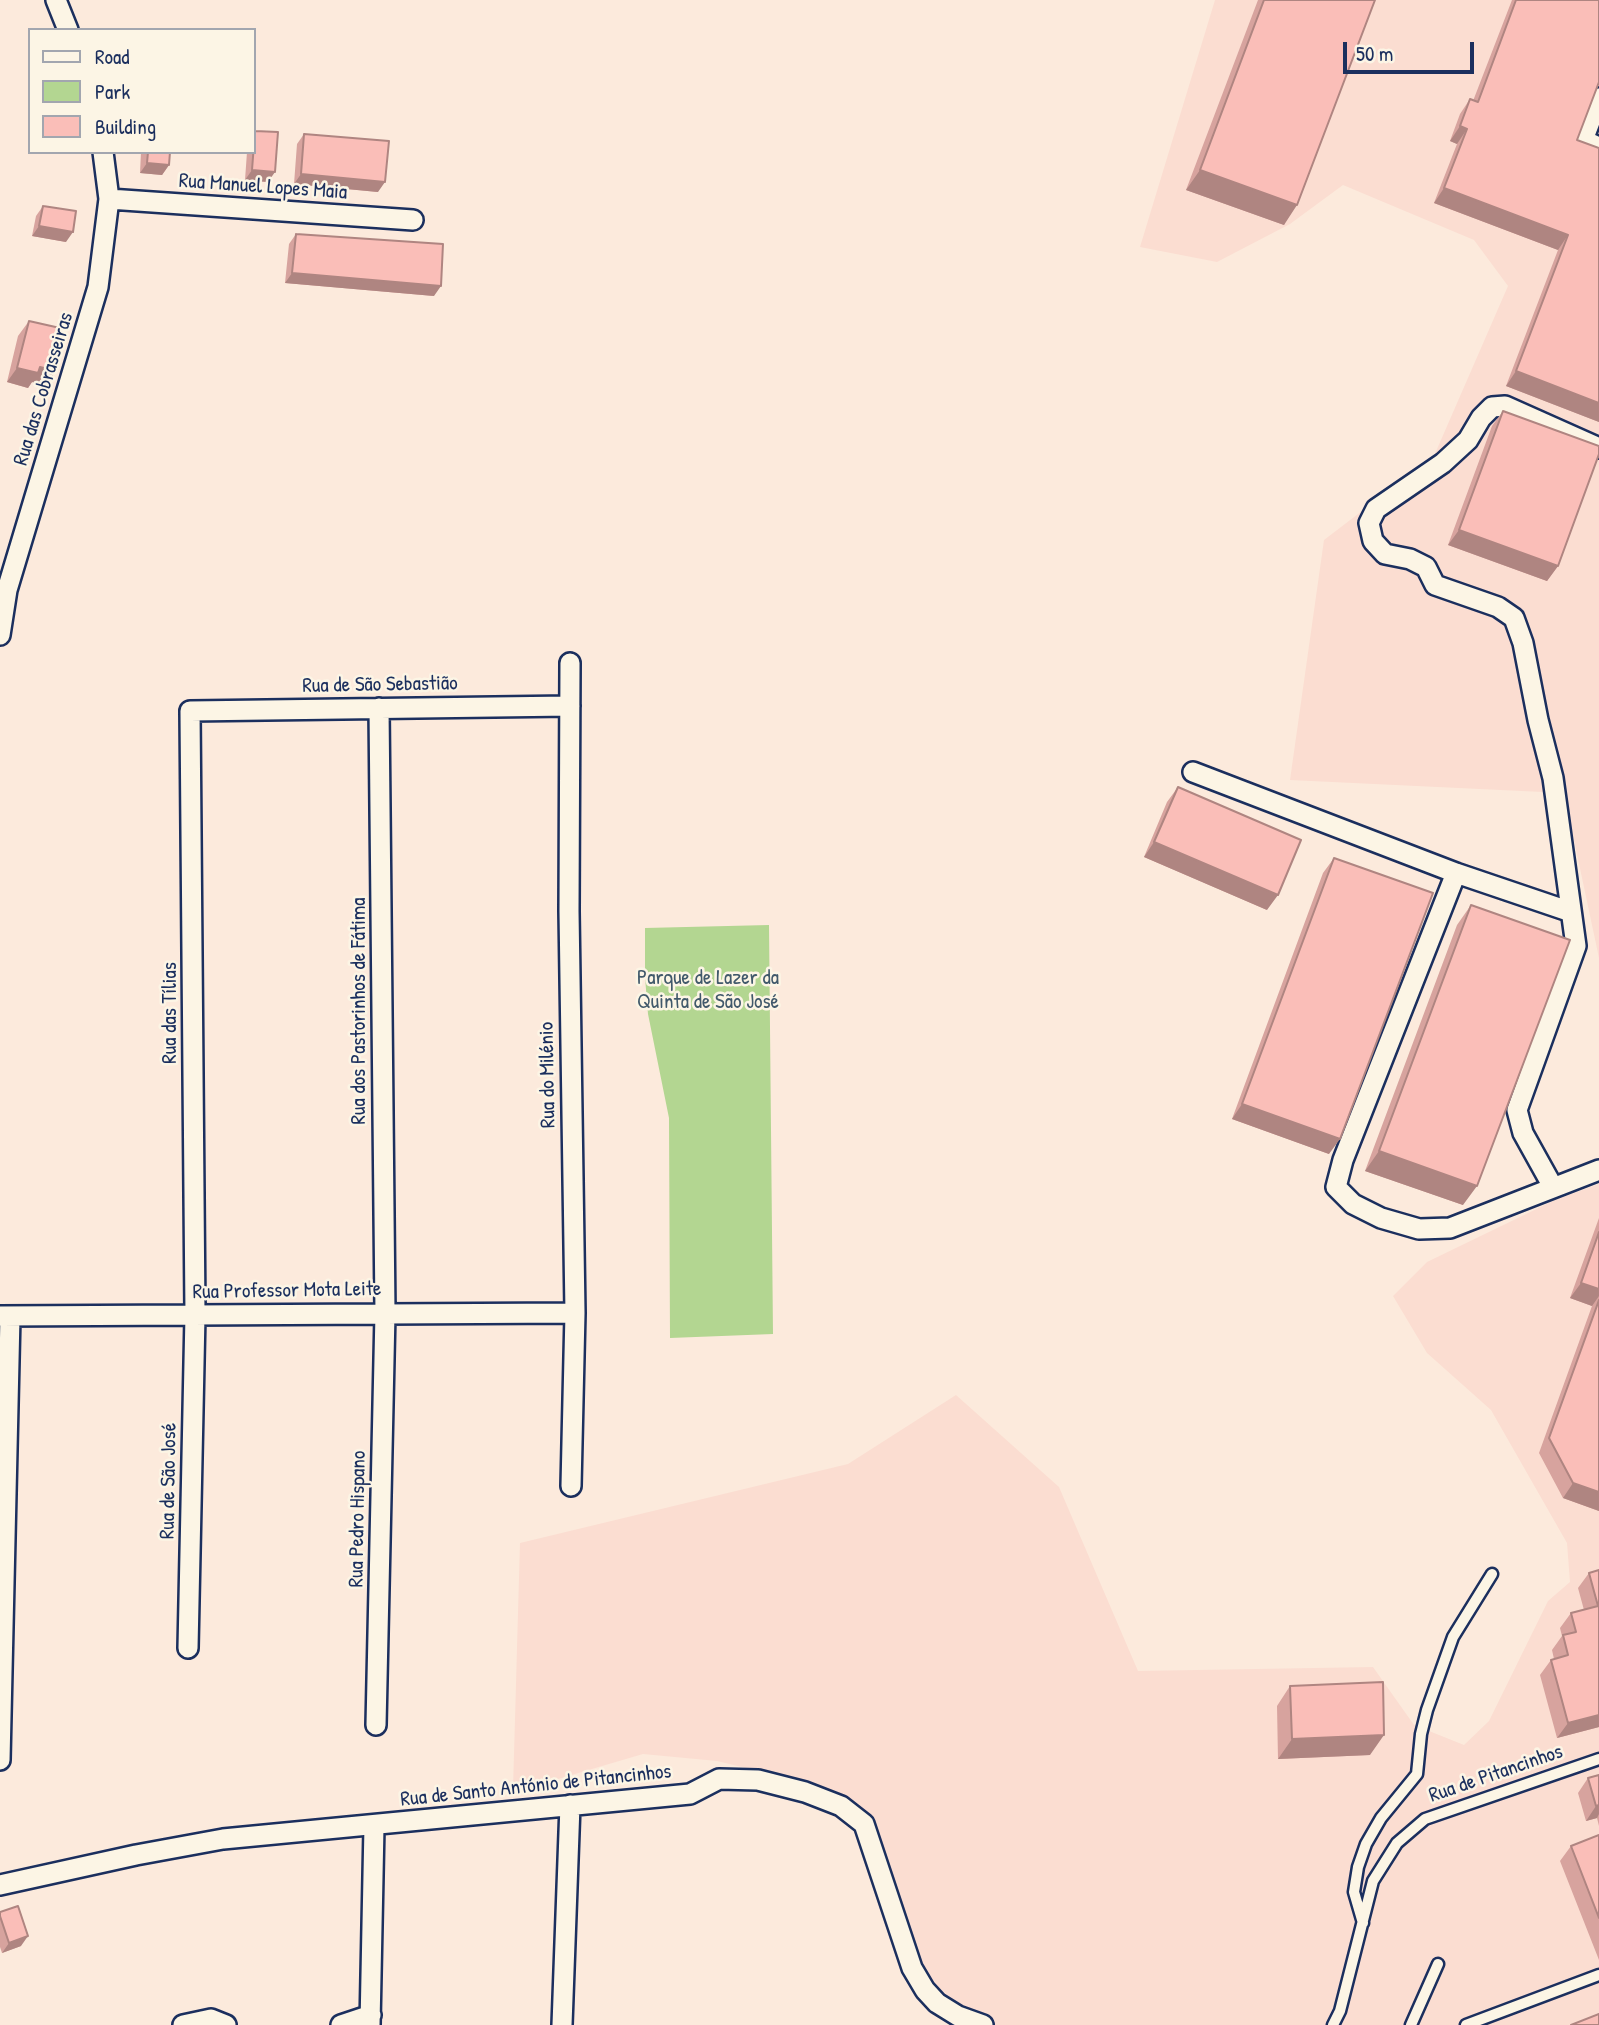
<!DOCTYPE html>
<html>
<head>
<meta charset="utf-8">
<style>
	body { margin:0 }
	#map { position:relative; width:1599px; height:2025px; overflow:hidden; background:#fceadc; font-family:"Patrick Hand",sans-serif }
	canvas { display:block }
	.legend { position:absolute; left:28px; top:28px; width:228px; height:126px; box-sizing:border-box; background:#fcf5e5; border:2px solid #a2a6af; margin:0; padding:9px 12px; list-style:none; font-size:21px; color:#1b2f5e }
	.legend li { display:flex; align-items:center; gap:14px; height:35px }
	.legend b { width:35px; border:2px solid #a2a6af }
	.scale { position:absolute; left:1343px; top:42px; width:131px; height:32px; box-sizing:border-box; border:4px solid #1b2f5e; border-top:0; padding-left:9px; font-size:21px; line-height:24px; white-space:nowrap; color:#1b2f5e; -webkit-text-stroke:5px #fcf5e5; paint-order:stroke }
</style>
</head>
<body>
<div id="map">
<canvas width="1599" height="2025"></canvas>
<ul class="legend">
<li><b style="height:9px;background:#fcf5e5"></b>Road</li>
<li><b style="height:19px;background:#b3d691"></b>Park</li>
<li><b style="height:19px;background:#fabeb8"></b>Building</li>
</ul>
<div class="scale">50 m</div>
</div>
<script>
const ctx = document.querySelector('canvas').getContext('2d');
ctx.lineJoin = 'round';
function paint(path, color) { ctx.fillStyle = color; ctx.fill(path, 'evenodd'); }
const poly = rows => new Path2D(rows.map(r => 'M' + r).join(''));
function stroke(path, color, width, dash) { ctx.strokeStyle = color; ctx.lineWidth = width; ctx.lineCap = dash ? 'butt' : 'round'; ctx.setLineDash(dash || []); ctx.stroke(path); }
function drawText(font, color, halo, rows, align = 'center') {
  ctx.font = font + ' "Patrick Hand",sans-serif'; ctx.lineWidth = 5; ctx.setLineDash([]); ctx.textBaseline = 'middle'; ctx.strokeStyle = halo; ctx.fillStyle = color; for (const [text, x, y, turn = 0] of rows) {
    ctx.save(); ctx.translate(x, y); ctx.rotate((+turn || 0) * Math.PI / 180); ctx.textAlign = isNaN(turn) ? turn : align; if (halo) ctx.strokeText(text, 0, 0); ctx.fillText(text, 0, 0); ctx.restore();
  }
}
const built = poly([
	[1215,0,1599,0,1599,958,1564,793,1290,780,1324,540,1434,456,1508,286,1474,240,1343,185,1290,224,1217,262,1140,247],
	[1599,1184,1599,2025,974,2025,934,1996,900,1923,866,1814,800,1781,717,1761,643,1754,541,1784,513,1789,520,1543,848,1464,956,1395,1059,1487,1138,1671,1373,1667,1414,1725,1464,1745,1489,1721,1548,1601,1570,1582,1567,1543,1491,1410,1427,1353,1393,1296,1427,1262,1555,1200]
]);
const green = poly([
	[769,925,773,1334,670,1338,669,1118,648,1014,645,977,645,928]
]);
const lane = poly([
	[1363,1923,1354,1892,1358,1867,1366,1844,1381,1818,1417,1774,1421,1734,1427,1710,1453,1637,1492,1574],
	[1333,2025,1340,2011,1373,1881,1397,1843,1425,1819,1599,1759],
	[1411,2025,1438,1964],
	[1466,2025,1599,1975]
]);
const street = poly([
	[56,0,68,30],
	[1599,98,1583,140,1599,147],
	[109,199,413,220],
	[0,635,7,590,98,287,109,199,103,152],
	[570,663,569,911,575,1313,571,1486],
	[1193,772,1456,873,1571,912],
	[1456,873,1343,1160,1336,1187,1353,1204,1381,1218,1419,1229,1450,1228,1599,1170],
	[1553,1187,1523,1133,1517,1110,1576,946,1553,778,1538,720,1523,643,1514,618,1498,607,1435,585,1426,567,1410,559,1385,554,1373,541,1369,523,1376,509,1443,463,1468,440,1481,418,1492,407,1505,406,1599,448],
	[0,1316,575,1313],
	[188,1648,195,1315,190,711,570,706],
	[376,1725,385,1313,379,708],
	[0,1760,10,1316],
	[0,1885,136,1855,223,1839,690,1794,719,1779,758,1780,805,1792,841,1806,864,1824,912,1968,925,1990,937,2003,958,2016,983,2025],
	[183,2025,211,2019,226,2025],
	[341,2025,371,2015],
	[370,2025,374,1826],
	[562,2025,570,1805]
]);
const wall = poly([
	[1258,0,1375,0,1284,225,1186,190],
	[1512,0,1599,0,1577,140,1599,422,1506,386,1558,250,1434,203,1457,144,1450,141,1460,114,1470,99,1473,101],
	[255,131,268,182,245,180,247,152,254,152,254,132],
	[304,134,378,192,294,184,297,144],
	[141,152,170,152,169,165,162,175,140,173],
	[43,206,66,242,32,236,36,216],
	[296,234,434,296,285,283,289,244],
	[29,321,56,371,45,386,32,382,28,388,7,382,18,336],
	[1503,411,1558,566,1547,581,1448,545,1492,426],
	[1178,787,1267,910,1144,857,1167,802],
	[1334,858,1329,1154,1232,1119,1323,873],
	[1471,905,1463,1205,1365,1171,1457,925],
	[1599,1218,1599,1511,1563,1498,1539,1453,1592,1306,1570,1298],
	[1599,1570,1599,1727,1557,1738,1540,1675,1551,1660,1554,1659,1552,1650,1562,1636,1560,1628,1571,1613,1584,1610,1578,1588,1589,1573],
	[1290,1686,1370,1755,1278,1759,1277,1706],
	[1599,1775,1599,1826,1597,1818,1586,1821,1578,1793,1588,1778],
	[1599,1835,1599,1960,1560,1861,1571,1846],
	[0,1912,21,1946,2,1953,0,1947]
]);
const shadedWall = poly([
	[1460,126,1467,129,1457,144,1450,141],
	[147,163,169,165,162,175,140,173],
	[252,170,275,172,268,182,245,180],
	[1200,170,1297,205,1284,225,1186,190],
	[301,174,385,182,378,192,294,184],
	[1444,188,1568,235,1558,250,1434,203],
	[39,226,73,232,66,242,32,236],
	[292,273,441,286,434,296,285,283],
	[40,367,56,371,45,386,32,382,28,388,7,382,17,368],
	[1516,371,1599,403,1599,422,1506,386],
	[1459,530,1558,566,1547,581,1448,545],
	[1154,842,1278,895,1267,910,1144,857],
	[1242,1104,1340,1139,1329,1154,1232,1119],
	[1379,1151,1477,1186,1463,1205,1365,1171],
	[1581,1283,1599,1289,1599,1296,1592,1306,1570,1298],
	[1573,1483,1599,1492,1599,1511,1563,1498],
	[1599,1715,1599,1727,1557,1738,1568,1723],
	[1384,1735,1370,1755,1278,1759,1292,1739],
	[1599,1805,1599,1814,1597,1818,1586,1821,1596,1806],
	[28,1936,21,1946,2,1953,9,1943]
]);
const building = poly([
	[1264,0,1375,0,1297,205,1200,170,1264,0],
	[1516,0,1599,0,1599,82,1577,140,1599,148,1599,403,1516,371,1568,235,1444,188,1467,129,1460,126,1470,99,1478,102,1516,0],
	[255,131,278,132,275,172,252,170,255,131],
	[304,134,389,141,385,182,301,174,304,134],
	[148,152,170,152,169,165,147,163,148,152],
	[43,206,76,211,73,232,39,226,43,206],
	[296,234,443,244,441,286,292,273,296,234],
	[29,321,60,328,56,345,61,348,56,371,40,367,38,373,17,368,29,321],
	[1503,411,1599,446,1599,454,1558,566,1459,530,1503,411],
	[1178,787,1301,840,1278,895,1154,842,1178,787],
	[1334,858,1433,893,1340,1139,1242,1104,1334,858],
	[1471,905,1570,940,1477,1186,1379,1151,1471,905],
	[1599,1232,1599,1289,1581,1283,1599,1232],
	[1599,1300,1599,1492,1573,1483,1549,1438,1599,1300],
	[1599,1570,1599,1715,1568,1723,1551,1660,1568,1655,1563,1635,1576,1632,1571,1613,1598,1606,1589,1573,1599,1570],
	[1383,1682,1384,1735,1292,1739,1290,1686,1383,1682],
	[1599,1775,1599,1805,1596,1806,1588,1778,1599,1775],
	[1599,1835,1599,1918,1571,1846,1599,1835],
	[18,1906,28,1936,9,1943,0,1916,0,1912,18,1906],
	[1599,2014,1599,2025,1571,2025,1599,2014]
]);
const streetNames = [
	["Rua Manuel Lopes Maia",263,187,4],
	["Rua das Cobrasseiras",44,389,-73],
	["Rua de São Sebastião",380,685,-1],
	["Rua dos Pastorinhos de Fátima",359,1011,-90],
	["Rua das Tílias",170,1013,-90],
	["Rua do Milénio",548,1075,-91],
	["Rua Professor Mota Leite",287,1291,-1],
	["Rua de São José",169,1481,-89],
	["Rua Pedro Hispano",358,1519,-89],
	["Rua de Pitancinhos",1496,1774,-19],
	["Rua de Santo António de Pitancinhos",536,1786,-6]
];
const parkNames = [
	["Parque de Lazer da",708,978],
	["Quinta de São José",708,1002]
];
paint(built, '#fbddd1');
paint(green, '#b3d691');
stroke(lane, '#1b2f5e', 15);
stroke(street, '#1b2f5e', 24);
stroke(lane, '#fcf5e5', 10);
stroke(street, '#fcf5e5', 19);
paint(wall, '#d7a39e');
paint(shadedWall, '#af8581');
paint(building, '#fabeb8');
stroke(building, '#af8581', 2);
drawText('21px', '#1b2f5e', '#fcf5e5', streetNames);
drawText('21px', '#41596b', '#fcf5e5', parkNames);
</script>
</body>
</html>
